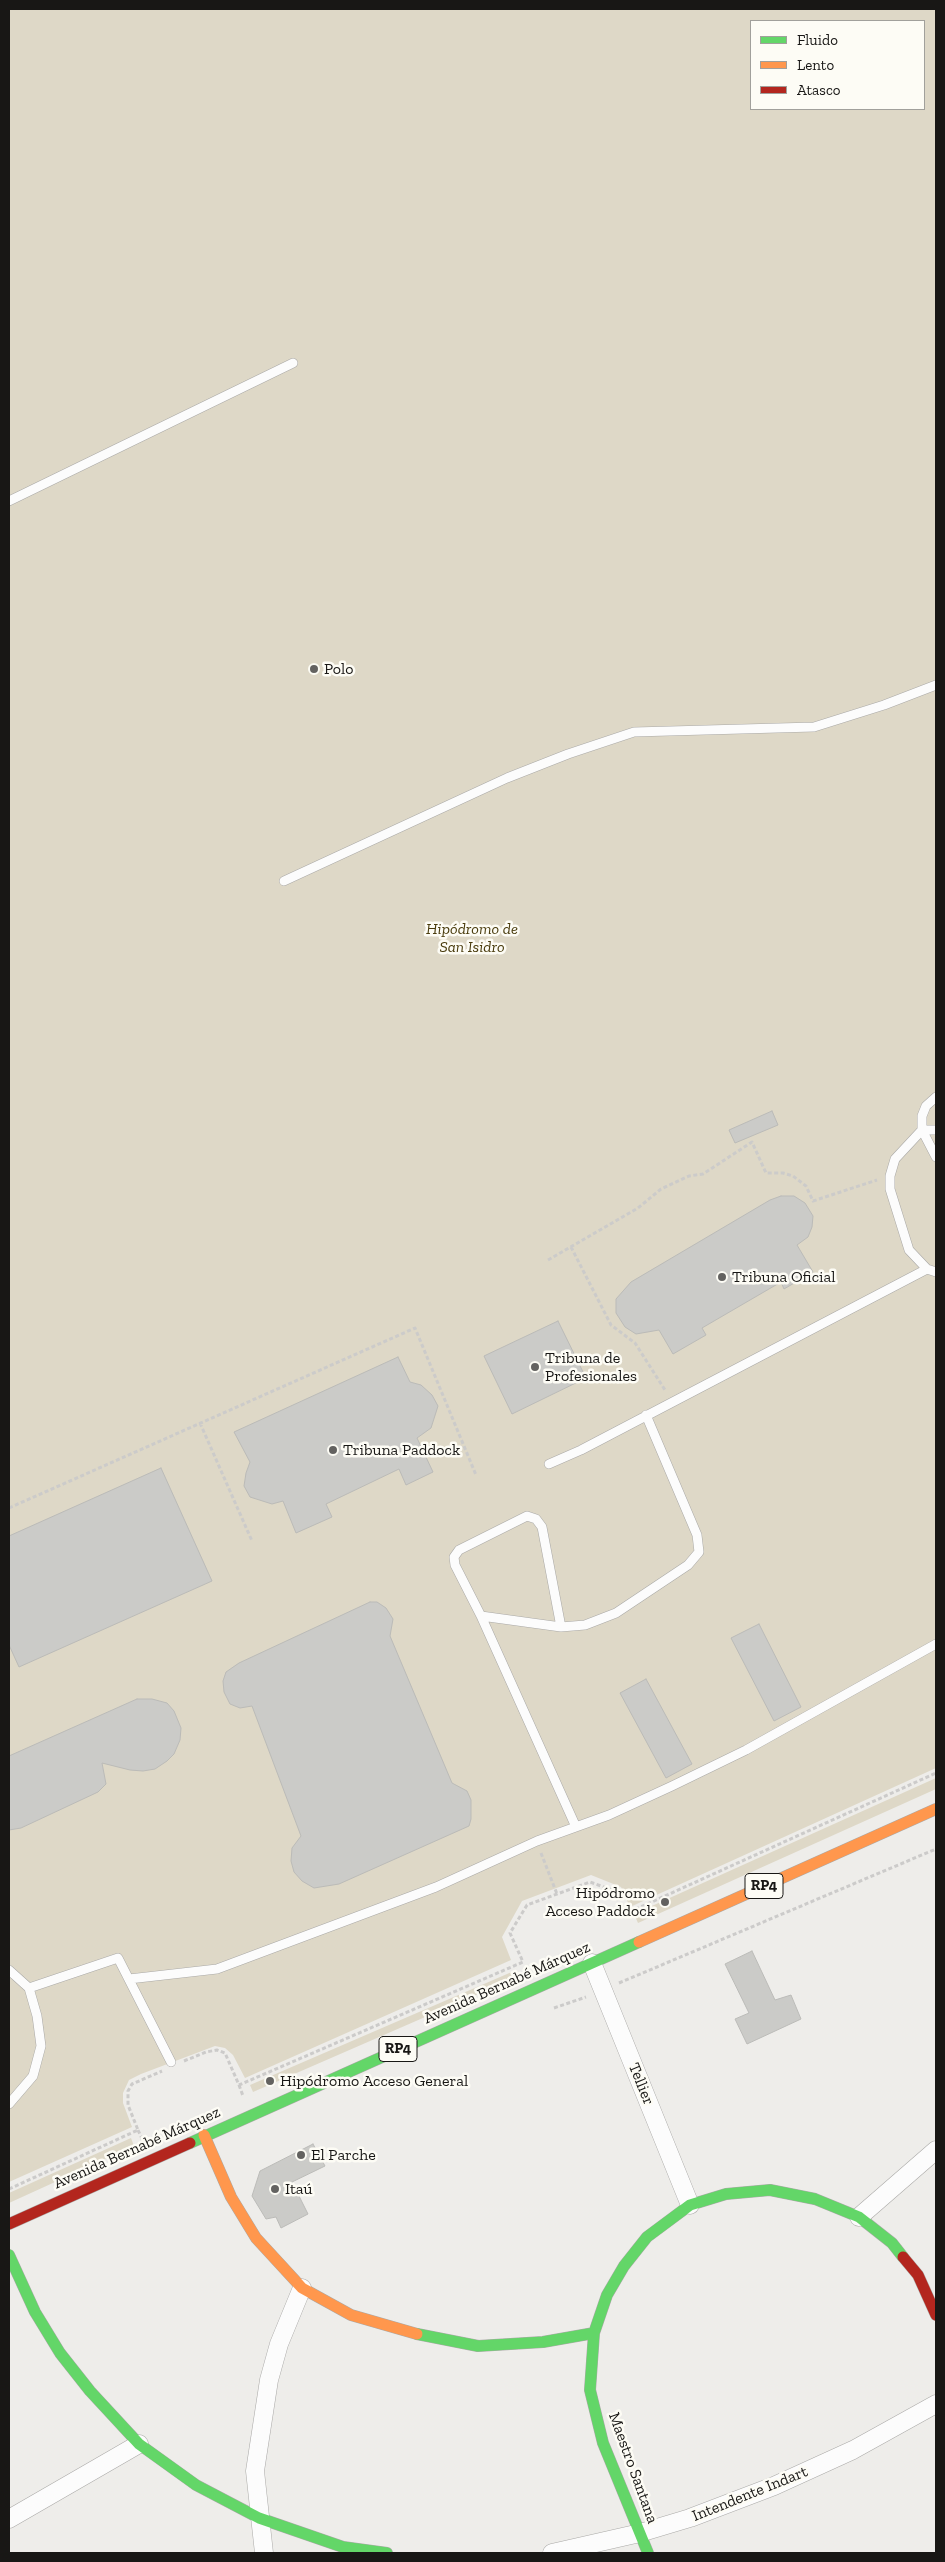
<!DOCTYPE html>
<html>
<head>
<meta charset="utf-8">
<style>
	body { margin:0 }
	#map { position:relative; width:945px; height:2562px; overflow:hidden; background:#eeedea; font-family:"Zilla Slab",serif }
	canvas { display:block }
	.frame { position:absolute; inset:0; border:10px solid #181715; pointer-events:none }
	.legend { position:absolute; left:750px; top:20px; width:175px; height:90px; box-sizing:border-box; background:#fdfcf5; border:1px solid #a1a09b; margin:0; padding:6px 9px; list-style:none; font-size:15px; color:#181715 }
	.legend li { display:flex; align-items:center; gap:10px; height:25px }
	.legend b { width:25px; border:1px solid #a1a09b }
</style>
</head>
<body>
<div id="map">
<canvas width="945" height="2562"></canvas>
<div class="frame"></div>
<ul class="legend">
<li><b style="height:6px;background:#63d668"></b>Fluido</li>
<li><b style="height:6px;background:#ff974d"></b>Lento</li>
<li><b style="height:6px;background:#b3261e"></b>Atasco</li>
</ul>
</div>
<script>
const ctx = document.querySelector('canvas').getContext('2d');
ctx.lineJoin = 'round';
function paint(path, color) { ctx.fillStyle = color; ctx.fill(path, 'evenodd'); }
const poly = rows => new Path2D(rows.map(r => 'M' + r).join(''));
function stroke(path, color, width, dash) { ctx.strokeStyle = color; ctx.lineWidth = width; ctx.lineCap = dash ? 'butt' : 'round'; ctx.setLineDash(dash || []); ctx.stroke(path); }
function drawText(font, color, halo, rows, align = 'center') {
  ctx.font = font + ' "Zilla Slab",serif'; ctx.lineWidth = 5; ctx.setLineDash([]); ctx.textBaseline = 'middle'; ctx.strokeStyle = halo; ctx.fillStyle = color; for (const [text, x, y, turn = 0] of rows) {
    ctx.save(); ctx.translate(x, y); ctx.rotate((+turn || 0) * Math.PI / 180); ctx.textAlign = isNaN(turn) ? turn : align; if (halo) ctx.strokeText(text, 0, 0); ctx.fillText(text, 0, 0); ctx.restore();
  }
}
const green = poly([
	[9,9,936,9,936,1768,630,1907,621,1887,591,1875,522,1901,502,1937,511,1960,245,2078,233,2055,225,2048,215,2046,141,2074,129,2080,123,2093,123,2103,132,2127,9,2182],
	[751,21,924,21,924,109,751,109],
	[936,1778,936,1789,638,1923,634,1914],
	[514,1971,517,1977,253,2092,250,2085],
	[131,2138,134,2146,9,2203,9,2193]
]);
const building = poly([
	[772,1111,778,1125,735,1143,729,1130,772,1111],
	[781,1196,794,1196,805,1203,813,1216,812,1227,808,1237,797,1245,813,1272,784,1289,781,1282,702,1328,706,1335,673,1354,659,1330,636,1334,625,1327,616,1313,616,1299,631,1282,770,1200,781,1196],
	[558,1321,586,1378,512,1414,484,1356,558,1321],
	[398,1357,410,1382,421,1385,432,1395,438,1406,431,1428,417,1438,433,1472,406,1485,399,1469,326,1504,332,1517,296,1533,283,1501,272,1504,250,1497,244,1486,246,1473,250,1462,234,1432,398,1357],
	[161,1468,212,1581,19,1667,9,1645,9,1536,161,1468],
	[370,1602,377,1602,386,1608,393,1619,390,1636,452,1783,467,1791,471,1800,471,1819,469,1826,339,1884,314,1888,302,1881,294,1872,291,1861,292,1848,301,1836,252,1706,240,1708,230,1704,224,1692,223,1681,226,1672,239,1663,370,1602],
	[759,1624,801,1707,774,1721,731,1638,759,1624],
	[646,1679,692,1764,666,1778,620,1693,646,1679],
	[137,1699,152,1699,167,1703,174,1711,181,1728,180,1740,174,1754,167,1761,155,1769,143,1771,130,1770,102,1763,106,1784,98,1792,21,1828,9,1830,9,1756,137,1699],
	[752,1951,775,2000,791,1995,801,2019,747,2044,735,2019,749,2013,725,1964,752,1951],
	[313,2144,325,2166,292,2182,308,2214,281,2228,276,2217,266,2219,252,2196,260,2171,313,2144]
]);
const path = poly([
	[571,1247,611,1325,635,1343,665,1390],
	[548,1260,638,1208,661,1189,689,1176,703,1174,752,1142,766,1173,783,1173,793,1176,806,1186,813,1201,877,1180],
	[200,1423,252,1541],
	[9,1508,415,1328,476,1475],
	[541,1853,557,1894],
	[619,1983,936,1849],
	[554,2008,586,1997],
	[184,2061,206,2052,217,2050,225,2053,239,2085,523,1962,510,1933,527,1905,590,1882,615,1891,623,1915,936,1773],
	[239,2085,243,2096],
	[138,2130,143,2141],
	[9,2189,138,2130,128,2105,128,2091,132,2084,162,2071]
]);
const lane = poly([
	[9,501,293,363],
	[284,881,507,778,568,754,634,732,814,727,884,705,936,685],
	[936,1097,926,1106,922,1116,922,1130,936,1157],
	[936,1130,922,1130,895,1159,890,1176,890,1189,909,1250,927,1269,936,1272],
	[549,1464,581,1450,927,1269],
	[481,1616,561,1627,585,1625,616,1613,688,1565,699,1552,697,1535,646,1415],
	[561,1627,542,1527,536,1519,527,1516,459,1550,454,1557,455,1565,481,1616,576,1827],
	[9,1970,29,1988,37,2016,41,2046,33,2076,9,2104],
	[129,1979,217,1969,436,1887,537,1841,609,1815,672,1786,746,1750,936,1644],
	[29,1988,118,1958,171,2062]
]);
const street = poly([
	[592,1963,690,2205],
	[859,2217,936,2150],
	[9,2519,139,2444],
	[264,2553,255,2471,269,2380,279,2344,302,2288],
	[552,2553,640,2533,690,2518,774,2486,853,2450,936,2404]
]);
const fast = poly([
	[190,2143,639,1942],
	[9,2255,35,2312,60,2353,90,2391,139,2444,196,2485,259,2518,343,2547,387,2553],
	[417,2334,478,2346,543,2342,594,2333],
	[648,2553,603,2443,590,2390,594,2333,607,2295,624,2266,647,2237,690,2205,726,2194,770,2190,815,2199,859,2217,892,2243,903,2257]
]);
const slow = poly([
	[639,1942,936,1809],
	[204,2135,231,2197,256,2238,302,2288,351,2315,417,2334]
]);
const jam = poly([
	[9,2224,190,2143],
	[903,2257,918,2275,936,2315]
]);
const markers = [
	[314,669,5,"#636260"],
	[722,1277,5,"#636260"],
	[535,1367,5,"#636260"],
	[333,1450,5,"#636260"],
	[665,1902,5,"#636260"],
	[270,2081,5,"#636260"],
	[301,2155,5,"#636260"],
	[275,2189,5,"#636260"]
];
const shields = [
	[764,1886,38],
	[398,2049,38]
];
const shieldNames = [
	["RP4",764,1886],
	["RP4",398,2049]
];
const poiNames = [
	["Polo",324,669],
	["Tribuna Oficial",732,1277],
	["Tribuna de",545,1358],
	["Profesionales",545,1376],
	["Tribuna Paddock",343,1450],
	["Hipódromo",655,1893,"right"],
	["Acceso Paddock",655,1911,"right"],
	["Hipódromo Acceso General",280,2081],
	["El Parche",311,2155],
	["Itaú",285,2189]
];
const parkNames = [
	["Hipódromo de",472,929],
	["San Isidro",472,947]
];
const streetNames = [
	["Avenida Bernabé Márquez",507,1983,-24],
	["Tellier",641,2084,68],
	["Avenida Bernabé Márquez",137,2148,-24],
	["Maestro Santana",633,2468,70],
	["Intendente Indart",750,2494,-22]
];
paint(green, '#ded8c7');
paint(building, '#cbcbc8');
stroke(building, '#bbbbb8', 1);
stroke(lane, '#aaa9a7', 10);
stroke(street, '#aaa9a7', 19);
stroke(fast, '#aaa9a7', 12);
stroke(slow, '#aaa9a7', 12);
stroke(jam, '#aaa9a7', 12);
stroke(path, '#cccbca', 3, [4, 2.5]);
stroke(lane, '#fcfcfc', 9);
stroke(street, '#fcfcfc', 18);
stroke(fast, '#63d668', 11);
stroke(slow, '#ff974d', 11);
stroke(jam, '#b3261e', 11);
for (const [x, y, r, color] of markers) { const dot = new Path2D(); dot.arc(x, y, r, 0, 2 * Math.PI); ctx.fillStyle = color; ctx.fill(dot); stroke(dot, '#fdfcf5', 2); }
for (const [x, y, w] of shields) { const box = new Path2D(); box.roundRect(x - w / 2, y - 12.5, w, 25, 4); ctx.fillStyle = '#fdfcf5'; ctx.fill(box); stroke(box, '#181715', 1); }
drawText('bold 15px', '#181715', null, shieldNames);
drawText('16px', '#181715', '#fdfcf5', poiNames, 'left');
drawText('italic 16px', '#493b0c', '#fdfcf5', parkNames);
drawText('16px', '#181715', '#fdfcf5', streetNames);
</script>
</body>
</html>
